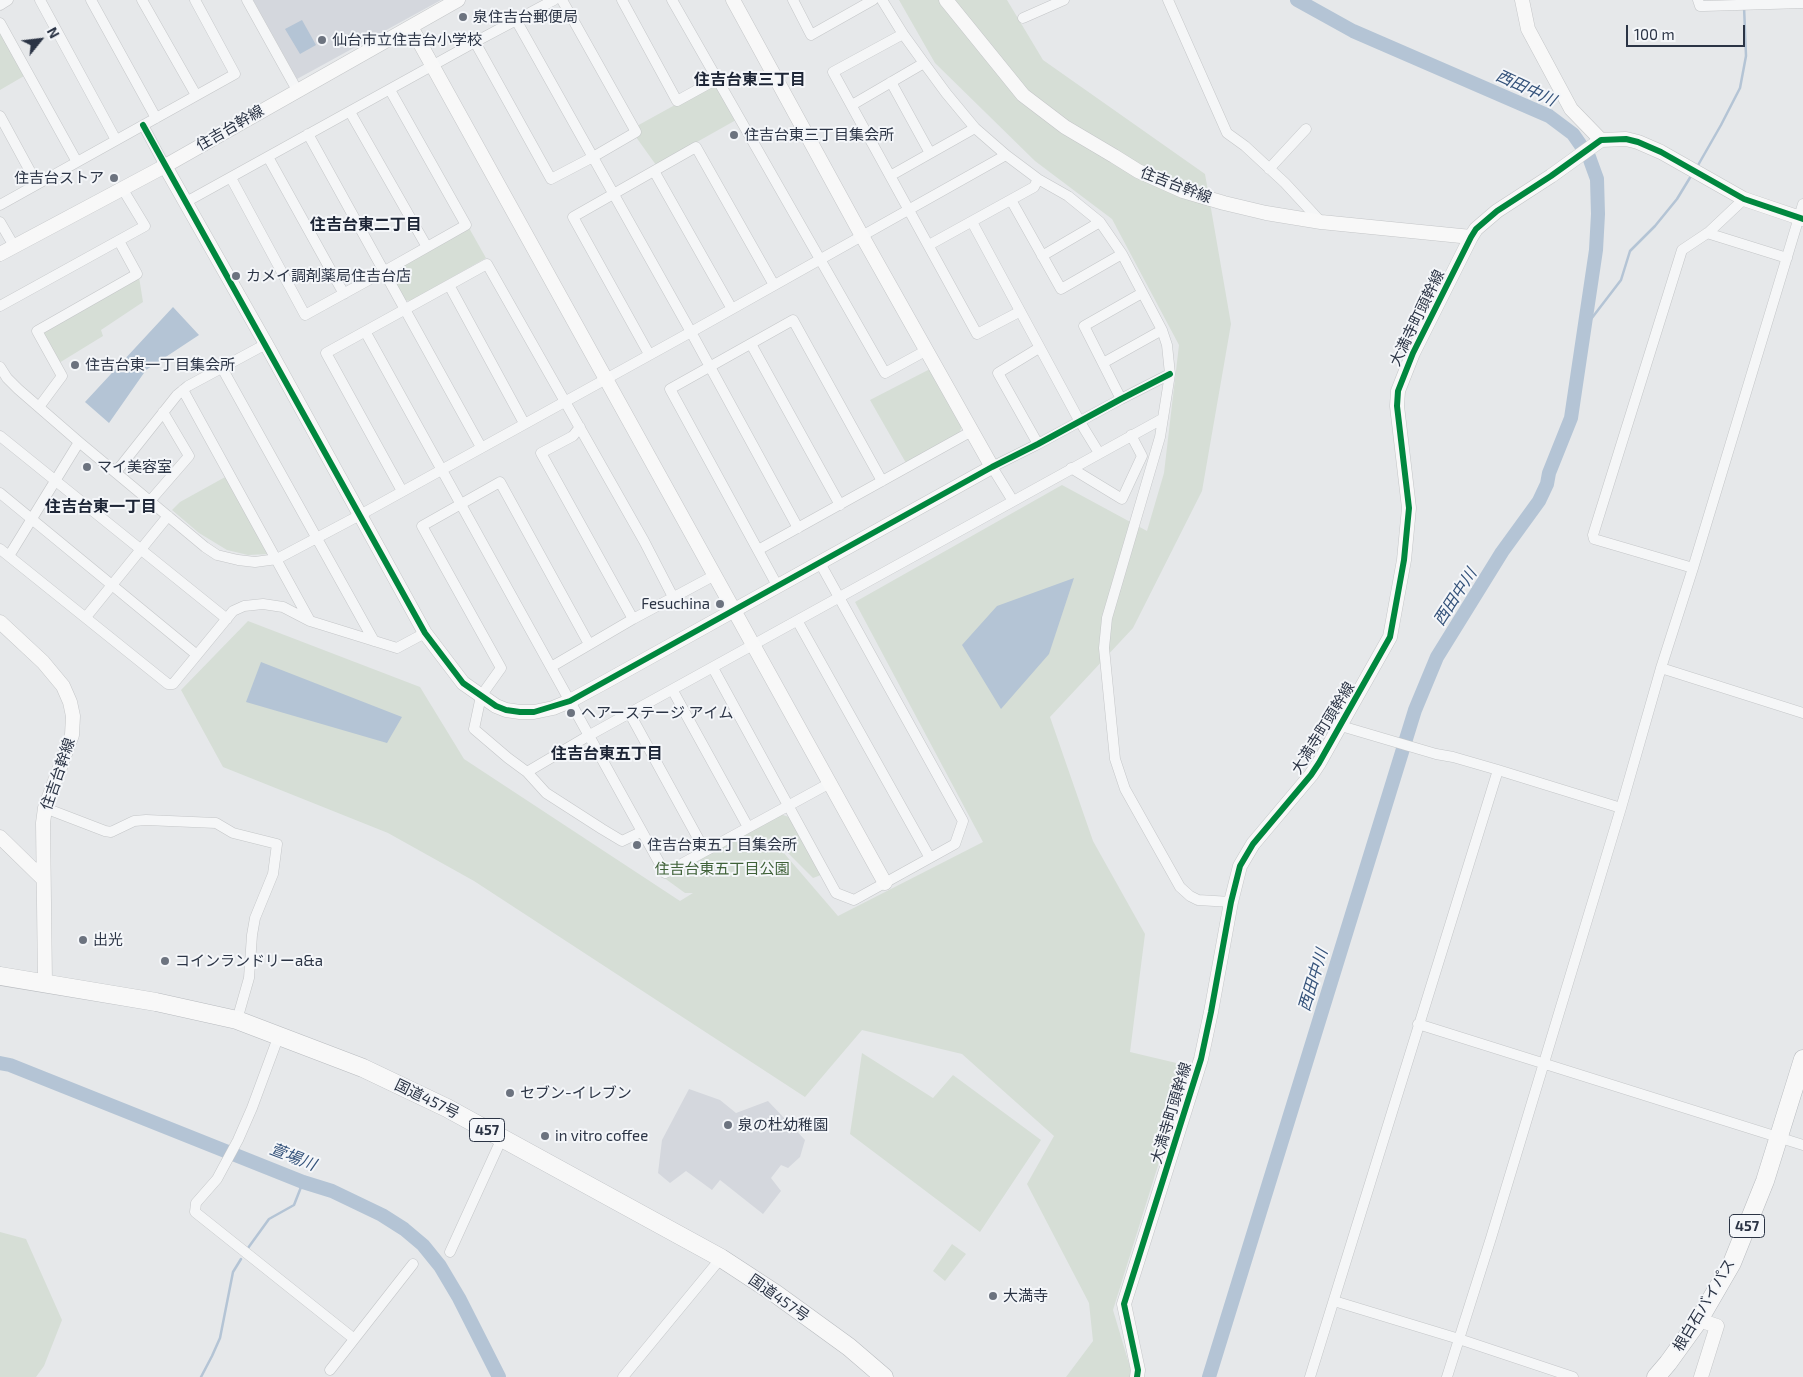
<!DOCTYPE html>
<html>
<head>
<meta charset="utf-8">
<style>
	body { margin:0 }
	#map { position:relative; width:1803px; height:1377px; overflow:hidden; background:#e6e8ea; font-family:"Exo 2",sans-serif }
	canvas { display:block }
	.north { position:absolute; left:15px; top:15px; width:50px; height:50px; -webkit-text-stroke:4px #f4f6f9; paint-order:stroke; rotate:61deg; font-size:14px; font-weight:700; line-height:20px; text-align:center; color:#2b3445 }
	.north::after { content:''; display:block; margin:auto; width:18px; height:22px; background:#2b3445; clip-path:polygon(50% 0,100% 100%,50% 72%,0 100%) }
	.scale { position:absolute; left:1626px; top:25px; width:119px; height:22px; box-sizing:border-box; border:2px solid #2b3445; border-top:0; padding-left:6px; font-size:15px; line-height:18px; white-space:nowrap; color:#2b3445; -webkit-text-stroke:4px #f4f6f9; paint-order:stroke }
</style>
</head>
<body>
<div id="map">
<canvas width="1803" height="1377"></canvas>
<div class="north">N</div>
<div class="scale">100 m</div>
</div>
<script>
const ctx = document.querySelector('canvas').getContext('2d');
ctx.lineJoin = 'round';
function paint(path, color) { ctx.fillStyle = color; ctx.fill(path, 'evenodd'); }
const poly = rows => new Path2D(rows.map(r => 'M' + r).join(''));
function stroke(path, color, width, dash) { ctx.strokeStyle = color; ctx.lineWidth = width; ctx.lineCap = dash ? 'butt' : 'round'; ctx.setLineDash(dash || []); ctx.stroke(path); }
function drawText(font, color, halo, rows, align = 'center') {
  ctx.font = font + ' "Exo 2","Noto Sans JP",sans-serif'; ctx.lineWidth = 4; ctx.setLineDash([]); ctx.textBaseline = 'middle'; ctx.strokeStyle = halo; ctx.fillStyle = color; for (const [text, x, y, turn = 0] of rows) {
    ctx.save(); ctx.translate(x, y); ctx.rotate((+turn || 0) * Math.PI / 180); ctx.textAlign = isNaN(turn) ? turn : align; if (halo) ctx.strokeText(text, 0, 0); ctx.fillText(text, 0, 0); ctx.restore();
  }
}
const built = poly([
	[253,0,441,0,297,79],
	[689,1089,720,1100,736,1113,768,1101,805,1140,800,1157,788,1168,781,1165,771,1178,781,1191,763,1214,720,1180,712,1190,686,1171,670,1183,658,1173,662,1140]
]);
const green = poly([
	[899,0,1007,0,1043,60,1205,174,1231,324,1202,491,1133,628,1050,717,1093,841,1145,934,1130,1052,1189,1066,1113,1310,1133,1377,1066,1377,1093,1341,1089,1303,1027,1184,1054,1136,962,1054,862,1030,805,1097,474,881,388,833,223,767,181,690,248,621,420,687,464,759,680,901,693,893,685,893,663,877,780,814,789,817,821,875,813,878,786,851,783,852,838,916,983,842,855,602,1062,485,1147,531,1164,473,1179,345,1112,219,1035,161,935,63],
	[0,32,24,76,0,90],
	[713,84,718,86,736,120,656,165,636,137,635,127],
	[469,228,486,258,410,301,404,300,391,278,392,271],
	[139,277,143,302,101,330,103,336,59,363,43,334,47,329],
	[930,369,962,426,959,434,906,463,870,400],
	[227,476,269,554,248,555,227,550,199,533,172,510,180,502],
	[862,1053,933,1098,953,1075,1041,1140,980,1232,850,1134],
	[0,1232,26,1239,62,1320,44,1366,36,1377,0,1377],
	[952,1244,966,1254,945,1281,933,1271]
]);
const water = poly([
	[302,20,316,45,300,54,285,29],
	[173,307,199,335,146,370,109,423,85,402],
	[1074,578,1049,654,1001,709,962,645,997,606],
	[261,662,402,717,387,743,246,702]
]);
const stream = poly([
	[1697,167,1721,125,1740,88,1746,56,1744,6],
	[1585,327,1621,280,1630,251,1655,226,1677,199,1691,176],
	[248,1248,269,1219,294,1205,303,1182],
	[201,1377,212,1356,220,1338,233,1272,241,1259]
]);
const river = poly([
	[0,1063,10,1065,303,1182,332,1191,382,1215,404,1229,423,1245,440,1266,459,1298,499,1377],
	[1209,1377,1415,710,1437,657,1502,552,1539,501,1547,484,1549,473,1571,418,1596,250,1598,214,1597,179,1589,157,1573,134,1549,116,1353,31,1297,0]
]);
const street = poly([
	[40,0,116,140],
	[91,0,156,118],
	[142,0,196,95],
	[247,0,297,90],
	[622,0,677,101,717,79],
	[672,0,885,373,927,350],
	[793,0,811,35,873,0],
	[882,0,903,34,924,63,946,93,975,128,1006,155,1038,179,1068,196,1100,222,1122,254,1162,330,1167,345,1170,374,1160,437,1107,618,1104,648,1115,759,1125,789,1180,887,1190,896,1198,900,1231,902],
	[1168,0,1227,133,1245,146,1285,183,1321,222],
	[1698,0,1700,6,1704,6,1803,3],
	[0,5,8,0],
	[1023,18,1064,0],
	[516,20,691,332,798,528],
	[0,23,77,162],
	[903,34,833,72,977,334,1019,312],
	[475,42,551,179,593,157,636,132,562,0],
	[891,82,930,153],
	[852,105,924,63],
	[350,112,427,247],
	[0,116,37,184],
	[143,125,165,166],
	[308,134,481,447],
	[268,157,344,294],
	[1269,169,1306,129],
	[654,171,732,309],
	[890,176,975,128],
	[231,178,305,315,383,272,466,225,390,90],
	[1011,200,1061,289,1122,254],
	[186,202,475,42,554,0],
	[0,205,235,74,195,0],
	[0,222,14,246],
	[972,222,1080,422,1099,453],
	[1707,233,1787,258],
	[929,245,1034,187,1038,179],
	[1042,256,1100,222],
	[449,285,524,423],
	[0,306,145,226,122,188],
	[366,333,665,873,830,783],
	[751,344,840,505],
	[649,354,573,217,696,147,774,285],
	[1103,363,1162,330],
	[0,367,7,378,18,389,79,442,205,547,217,555,238,560,255,562,277,559,360,515,691,332,1006,155],
	[222,368,374,641],
	[183,390,310,621],
	[1121,399,1084,326,1142,293],
	[39,407,62,376,37,331,137,274,119,241],
	[580,427,573,436,541,453,633,619],
	[0,436,227,619],
	[1038,444,998,373,1039,348],
	[1071,468,1122,499,1142,456,1131,435],
	[116,472,177,395,188,386,266,344],
	[402,491,326,353,487,264,644,541,673,597],
	[0,493,197,655],
	[150,501,189,456,163,412],
	[1013,501,992,467,1038,444,1121,399,1170,374],
	[0,549,168,684,173,684,233,611,244,606,263,604,283,607,310,621,397,648,425,633],
	[758,550,972,431],
	[9,556,79,442],
	[1693,568,1594,539,1593,535,1682,250,1709,232,1744,199],
	[778,587,670,389,793,320,882,481],
	[86,617,168,516],
	[798,622,930,858],
	[589,644,500,482,422,526,501,668,481,696,474,729,508,758,527,772,546,793,602,829,622,841,641,832],
	[551,667,633,619,715,575],
	[713,668,836,893,854,900,955,844,963,821,820,563],
	[1661,668,1803,713],
	[673,691,748,827],
	[630,714,705,851],
	[1341,726,1436,754,1453,757,1498,770,1621,808],
	[527,772,588,736,1162,419],
	[45,808,105,831,111,832,134,821,146,820,216,823,233,833,277,844,273,874,255,918,252,935,249,978,237,1020],
	[1418,1024,1803,1145],
	[279,1035,252,1108,238,1140,217,1179,196,1203,195,1212,353,1338],
	[450,1252,502,1138],
	[1334,1301,1459,1339,1573,1377],
	[330,1370,413,1264],
	[623,1377,721,1258],
	[1310,1377,1498,770],
	[1447,1377,1491,1238,1621,808,1661,668,1693,568,1803,204]
]);
const secondary = poly([
	[946,0,1023,95,1065,127,1114,156,1138,171,1183,191,1224,203,1266,213,1321,222,1471,237],
	[1522,0,1528,29,1571,109,1601,140],
	[411,27,885,883],
	[165,166,266,344,425,633,463,683,496,706,506,710,520,712,534,712,553,708,570,701,605,682,992,467,862,236,733,0],
	[0,254,165,166,458,0],
	[0,622,43,662,63,686,70,702,73,716,72,735,45,808,43,823,45,983],
	[0,837,42,878],
	[1699,1320,1717,1326,1701,1377],
	[1137,1377,1138,1370,1124,1304,1201,1059,1211,1012,1231,902,1240,866,1253,844,1311,775,1319,763,1390,637,1404,560,1409,508,1397,406,1398,391,1413,353,1471,237,1476,229,1497,211,1551,176,1601,140,1626,139,1638,142,1661,152,1744,199,1803,219]
]);
const highway = poly([
	[0,976,156,1002,237,1020,363,1068,447,1108,721,1258,776,1294,849,1347,884,1377],
	[1656,1377,1668,1363,1699,1320,1732,1263,1765,1181,1803,1059]
]);
const cycleway = poly([
	[143,125,425,633,463,683,496,706,506,710,520,712,534,712,570,701,992,467,1038,444,1121,399,1170,374],
	[1137,1377,1138,1370,1124,1304,1201,1059,1211,1012,1231,902,1240,866,1253,844,1311,775,1319,763,1390,637,1404,560,1409,508,1397,406,1398,391,1413,353,1471,237,1476,229,1497,211,1551,176,1601,140,1626,139,1638,142,1661,152,1744,199,1803,219]
]);
const markers = [
	[463,17,5,"#6c737f"],
	[322,40,5,"#6c737f"],
	[734,135,5,"#6c737f"],
	[114,178,5,"#6c737f"],
	[236,276,5,"#6c737f"],
	[75,365,5,"#6c737f"],
	[87,467,5,"#6c737f"],
	[720,604,5,"#6c737f"],
	[571,713,5,"#6c737f"],
	[637,845,5,"#6c737f"],
	[83,940,5,"#6c737f"],
	[165,961,5,"#6c737f"],
	[510,1093,5,"#6c737f"],
	[728,1125,5,"#6c737f"],
	[545,1136,5,"#6c737f"],
	[993,1296,5,"#6c737f"]
];
const shields = [
	[487,1130,35],
	[1747,1226,35]
];
const shieldNames = [
	["457",487,1130],
	["457",1747,1226]
];
const poiNames = [
	["泉住吉台郵便局",473,17],
	["仙台市立住吉台小学校",332,40],
	["住吉台東三丁目集会所",744,135],
	["住吉台ストア",104,178,"right"],
	["カメイ調剤薬局住吉台店",246,276],
	["住吉台東一丁目集会所",85,365],
	["マイ美容室",97,467],
	["Fesuchina",710,604,"right"],
	["ヘアーステージ アイム",581,713],
	["住吉台東五丁目集会所",647,845],
	["出光",93,940],
	["コインランドリーa&a",175,961],
	["セブン-イレブン",520,1093],
	["泉の杜幼稚園",738,1125],
	["in vitro coffee",555,1136],
	["大満寺",1003,1296]
];
const streetNames = [
	["住吉台幹線",230,128,-30],
	["住吉台幹線",1176,185,21],
	["大満寺町頭幹線",1417,318,-64],
	["大満寺町頭幹線",1323,728,-58],
	["住吉台幹線",58,774,-71],
	["国道457号",427,1099,26],
	["大満寺町頭幹線",1171,1113,-73],
	["国道457号",779,1298,35],
	["根白石バイパス",1704,1305,-59]
];
const parkNames = [
	["住吉台東五丁目公園",722,869]
];
const neighbourhoodNames = [
	["住吉台東三丁目",750,80],
	["住吉台東二丁目",366,225],
	["住吉台東一丁目",101,507],
	["住吉台東五丁目",607,754]
];
const waterNames = [
	["西田中川",1526,88,25],
	["西田中川",1455,597,-57],
	["西田中川",1313,980,-73],
	["萱場川",293,1157,21]
];
paint(built, '#d4d7dd');
paint(green, '#d6ded6');
paint(water, '#b4c4d5');
stroke(stream, '#b4c4d5', 2.5);
stroke(river, '#b4c4d5', 14);
stroke(street, '#c4c6c8', 11);
stroke(secondary, '#c4c6c8', 15);
stroke(highway, '#b8bbbf', 19);
stroke(street, '#f5f6f7', 10);
stroke(secondary, '#f8f8f8', 14);
stroke(highway, '#f8f8f8', 18);
stroke(cycleway, '#00873e', 6);
for (const [x, y, r, color] of markers) { const dot = new Path2D(); dot.arc(x, y, r, 0, 2 * Math.PI); ctx.fillStyle = color; ctx.fill(dot); stroke(dot, '#f4f6f9', 2); }
for (const [x, y, w] of shields) { const box = new Path2D(); box.roundRect(x - w / 2, y - 11.5, w, 23, 4); ctx.fillStyle = '#f4f6f9'; ctx.fill(box); stroke(box, '#2b3445', 1); }
drawText('bold 14px', '#2b3445', null, shieldNames);
drawText('15px', '#2b3445', '#f4f6f9', poiNames, 'left');
drawText('15px', '#2b3445', '#f4f6f9', streetNames);
drawText('15px', '#3f6138', '#f4f6f9', parkNames);
drawText('bold 16px', '#1d2536', '#f4f6f9', neighbourhoodNames);
drawText('italic 16px', '#34527a', '#f4f6f9', waterNames);
</script>
</body>
</html>
